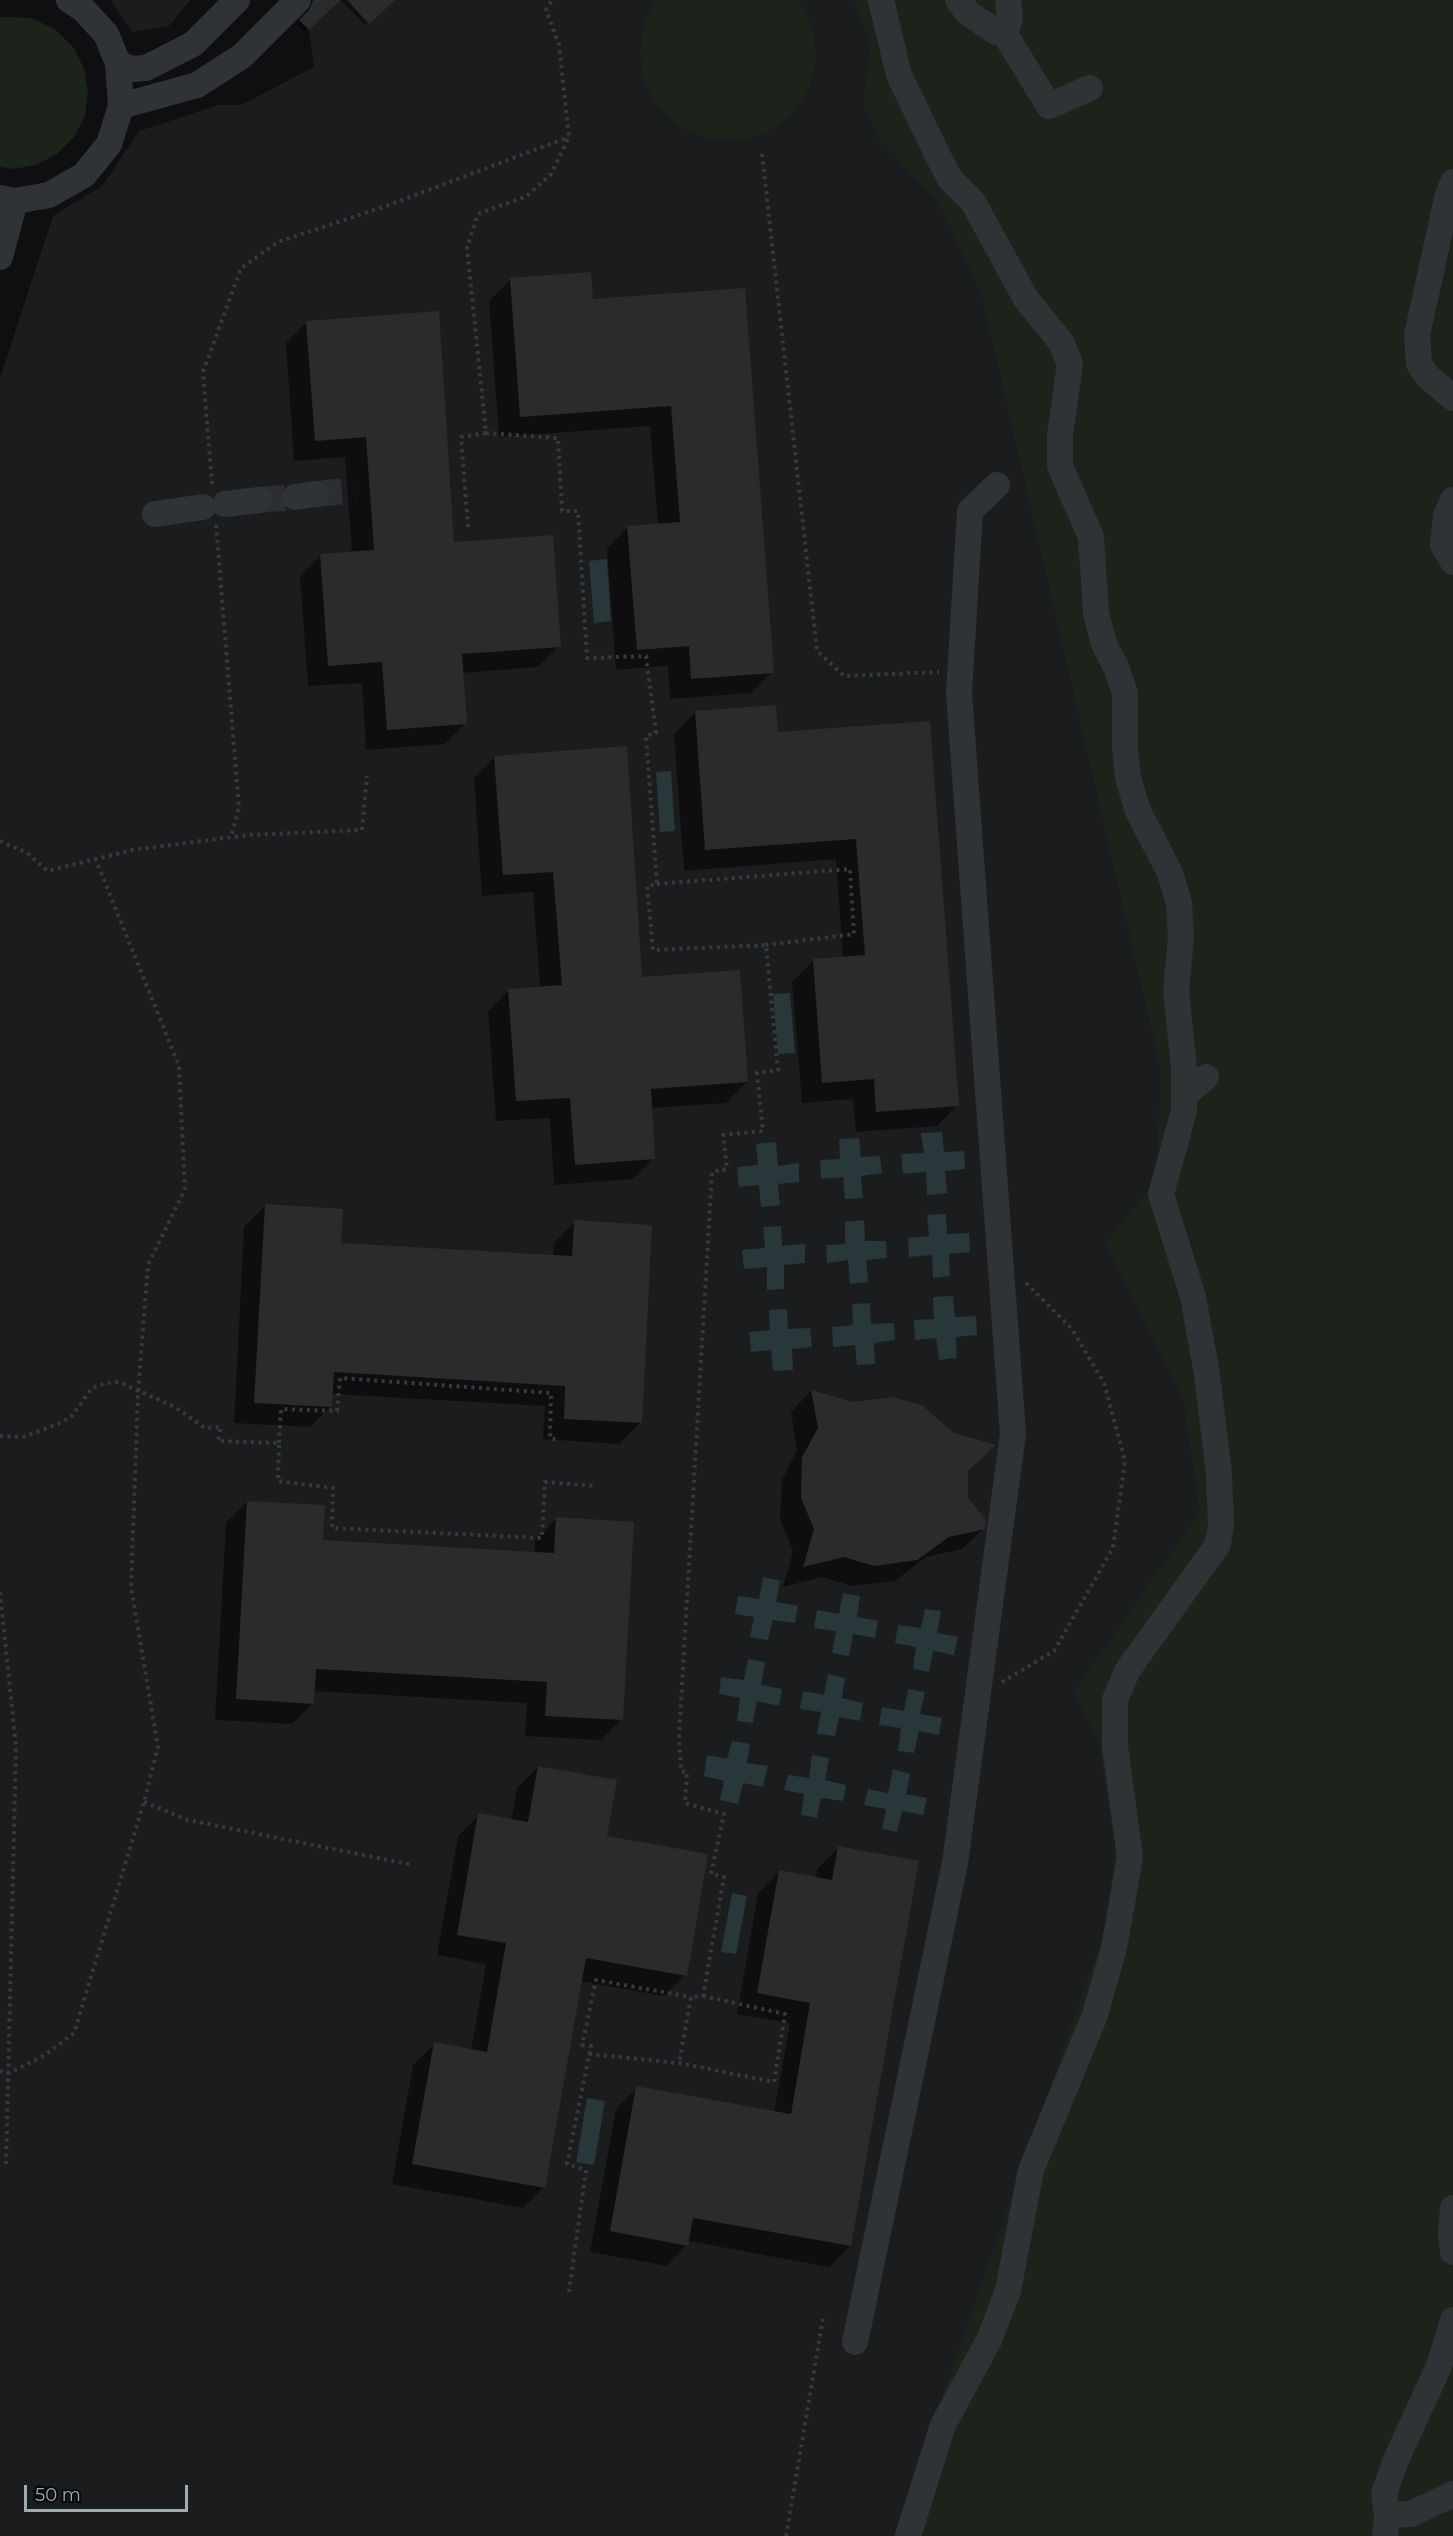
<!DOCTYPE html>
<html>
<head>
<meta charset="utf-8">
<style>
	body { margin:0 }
	#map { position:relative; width:1453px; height:2536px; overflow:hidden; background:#0f0f11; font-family:Montserrat,sans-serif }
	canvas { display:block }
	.scale { position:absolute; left:24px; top:2485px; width:164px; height:27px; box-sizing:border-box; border:3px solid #9fabb2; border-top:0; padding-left:8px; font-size:18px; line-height:21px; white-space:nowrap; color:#9fabb2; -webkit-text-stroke:4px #0a0a0b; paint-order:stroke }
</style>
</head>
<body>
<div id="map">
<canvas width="1453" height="2536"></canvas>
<div class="scale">50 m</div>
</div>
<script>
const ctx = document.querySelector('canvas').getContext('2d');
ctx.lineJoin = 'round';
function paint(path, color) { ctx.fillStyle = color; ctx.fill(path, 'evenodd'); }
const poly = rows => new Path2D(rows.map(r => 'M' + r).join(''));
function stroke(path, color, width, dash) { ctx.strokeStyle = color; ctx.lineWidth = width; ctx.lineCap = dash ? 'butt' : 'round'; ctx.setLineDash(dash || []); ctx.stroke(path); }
const built = poly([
	[110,0,190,0,169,26,132,32],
	[341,0,1453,0,1453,2536,0,2536,0,378,53,216,103,185,139,131,218,105,241,105,314,67,309,30]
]);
const green = poly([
	[656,0,799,0,813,29,816,59,809,89,792,114,767,132,738,141,707,138,679,126,657,105,644,80,640,52,644,25],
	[853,0,1453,0,1453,2536,894,2536,1106,1926,1115,1847,1098,1740,1074,1692,1200,1512,1183,1398,1106,1244,1156,1180,1161,1071,982,296,940,205,878,137,863,104,871,43],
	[4,17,31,18,55,29,74,48,84,69,88,92,85,116,74,137,57,154,36,165,13,169,0,167,0,18]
]);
const water = poly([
	[607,559,611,621,594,623,589,561],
	[671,771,675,831,660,832,656,772],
	[790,993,795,1053,778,1054,773,994],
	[942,1132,944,1152,964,1151,965,1169,945,1171,947,1193,927,1195,926,1172,903,1174,901,1154,924,1153,921,1133],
	[859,1138,861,1157,880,1156,882,1173,861,1176,863,1198,845,1199,843,1177,821,1179,820,1160,840,1159,839,1139],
	[776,1142,778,1166,799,1163,799,1182,778,1184,780,1205,761,1207,759,1185,739,1187,737,1167,758,1165,756,1144],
	[946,1214,947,1234,969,1233,970,1252,949,1254,950,1276,933,1278,932,1255,909,1257,908,1238,929,1236,927,1215],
	[864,1220,865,1241,886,1241,887,1258,866,1260,868,1282,850,1284,848,1260,827,1263,826,1245,845,1244,845,1222],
	[781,1226,782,1246,805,1244,805,1263,784,1265,784,1289,767,1290,767,1267,744,1269,742,1250,765,1248,763,1227],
	[953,1296,955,1317,976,1316,977,1335,956,1337,957,1358,939,1360,936,1338,915,1340,914,1320,934,1319,933,1297],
	[870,1303,871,1324,894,1323,895,1340,874,1343,875,1364,857,1365,855,1345,833,1347,832,1327,853,1325,852,1304],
	[787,1309,788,1329,810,1328,812,1347,792,1349,793,1370,773,1371,771,1350,751,1352,749,1332,770,1330,769,1310],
	[763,1577,780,1581,776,1602,798,1606,795,1623,773,1620,768,1640,750,1637,754,1617,735,1614,738,1596,759,1599],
	[843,1593,860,1596,857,1617,878,1621,875,1638,853,1634,849,1656,832,1653,836,1631,814,1628,817,1610,839,1614],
	[925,1609,941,1611,937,1633,958,1637,954,1655,933,1651,929,1672,913,1669,916,1647,895,1643,898,1625,921,1628],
	[748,1659,765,1662,761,1685,782,1689,779,1706,757,1701,753,1723,737,1721,740,1698,719,1694,721,1677,744,1680],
	[828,1674,845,1678,842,1698,863,1703,860,1721,839,1717,835,1736,817,1734,821,1712,800,1709,803,1691,824,1695],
	[908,1689,925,1692,920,1714,942,1718,939,1735,919,1731,914,1753,898,1751,901,1728,879,1725,882,1707,904,1711],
	[732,1741,750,1744,747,1763,768,1766,763,1787,743,1783,738,1804,720,1800,724,1781,704,1776,707,1755,727,1759],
	[812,1755,829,1758,825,1780,846,1785,843,1801,821,1798,817,1818,801,1815,804,1794,784,1790,788,1775,809,1778],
	[893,1769,910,1774,906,1794,927,1798,923,1815,902,1811,897,1832,882,1829,886,1809,864,1805,868,1789,888,1793],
	[732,1893,747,1896,736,1954,721,1952],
	[587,2098,605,2101,594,2165,576,2162]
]);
const shadow = poly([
	[308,0,340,0,305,32,297,24,310,9],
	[341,0,383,0,387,5,365,25],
	[510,280,591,301,743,290,772,672,751,693,670,699,668,666,616,670,607,548,628,527,658,525,650,426,499,437,489,301],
	[307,322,453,543,559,646,538,667,462,673,466,723,445,744,366,750,362,683,308,686,300,576,321,555,352,553,345,457,294,461,286,343],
	[695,713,777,734,929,723,957,1105,937,1126,856,1132,853,1099,802,1103,792,982,813,961,843,958,836,859,684,871,674,734],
	[495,757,641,978,747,1082,726,1103,650,1108,654,1158,633,1179,554,1185,550,1118,496,1121,488,1011,509,990,540,988,533,892,482,896,474,778],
	[265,1206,339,1245,553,1257,554,1243,575,1222,640,1423,619,1444,543,1439,545,1406,331,1394,331,1406,310,1427,234,1423,244,1227],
	[811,1391,967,1472,966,1499,984,1528,962,1549,926,1557,895,1581,852,1586,822,1577,783,1587,793,1551,780,1519,782,1480,797,1450,791,1412],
	[247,1502,321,1541,535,1553,535,1540,556,1519,622,1719,601,1740,525,1736,527,1703,313,1691,313,1703,292,1724,215,1720,226,1523],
	[538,1767,605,1838,685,1975,664,1996,580,1981,544,2187,523,2208,392,2184,413,2065,434,2044,471,2051,486,1964,437,1955,458,1836,479,1815,511,1821,517,1788],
	[838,1848,850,2246,829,2267,688,2241,687,2245,666,2266,590,2252,616,2109,637,2088,774,2112,790,2023,737,2014,758,1893,779,1872,816,1879,817,1869]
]);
const building = poly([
	[313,0,341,0,309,30,299,20,309,10],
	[347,0,395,0,369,24],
	[591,272,593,299,745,288,774,673,691,679,689,646,637,650,627,526,680,522,671,406,520,417,510,278],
	[439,311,454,542,553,535,561,647,462,654,467,724,387,730,382,662,328,666,320,554,374,550,366,437,315,441,306,321],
	[776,705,778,732,930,721,959,1106,876,1112,874,1079,822,1083,813,959,865,955,856,839,705,850,695,711],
	[627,746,642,977,740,970,748,1082,651,1089,655,1159,575,1165,570,1098,516,1101,508,989,562,985,553,872,503,875,494,756],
	[265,1204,343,1209,341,1243,572,1256,574,1220,652,1225,642,1423,564,1419,565,1386,334,1372,332,1407,254,1403],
	[811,1390,853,1402,892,1397,922,1405,954,1433,996,1445,968,1471,968,1498,986,1520,985,1529,949,1537,917,1560,874,1566,844,1557,803,1567,814,1529,801,1498,802,1457,818,1428],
	[247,1501,325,1505,323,1540,554,1553,556,1517,634,1522,623,1720,545,1716,547,1682,316,1669,314,1704,236,1699],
	[538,1766,617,1780,607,1836,708,1854,687,1976,586,1958,545,2188,412,2164,434,2042,487,2052,506,1943,457,1935,478,1813,528,1822],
	[838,1846,919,1861,851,2246,693,2218,688,2246,610,2231,636,2086,791,2114,810,2003,757,1993,779,1870,832,1880]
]);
const minorTunnel = poly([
	[316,494,355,490],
	[259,500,295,497]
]);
const path = poly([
	[762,154,817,651,844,676,939,672],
	[486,433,558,438,562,511,578,511,587,658,646,656,656,733,646,736,657,884,647,886,653,950,766,945,778,1070,757,1073,763,1131,723,1135,727,1169,712,1172,679,1736,681,1771,687,1772,685,1803,724,1814,711,1874,724,1877,703,1996,691,1997,679,2063],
	[212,484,203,372,241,268,278,242,386,206,569,137],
	[216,525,239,808,231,837],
	[468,527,461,437,486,433,467,247,478,214,527,196,551,174,569,137,559,45,546,10,552,0],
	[0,841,27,853,48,871,132,850,249,835,362,830,367,776],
	[657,884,850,869,854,934,766,945],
	[0,1436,23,1437,58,1424,71,1417,92,1388,106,1383,119,1382,175,1407,205,1428,221,1427,218,1441,279,1443,278,1481,333,1488,332,1528,542,1538,545,1482,594,1486],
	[279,1443,281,1409,337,1411,340,1378,551,1393,550,1438,558,1440],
	[0,1592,16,1747,6,2166],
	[1002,1682,1054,1651,1113,1548,1125,1461,1104,1383,1072,1329,1026,1283],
	[144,1802,188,1820,413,1865],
	[589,2054,679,2063,774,2082,785,2014,703,1996],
	[0,2071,9,2073,45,2055,74,2033,144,1802,158,1747,131,1587,138,1393,148,1265,185,1189,179,1066,96,860],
	[569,2292,586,2170,567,2164,591,2046,582,2045,596,1980,691,1997],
	[786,2536,823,2318]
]);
const minor = poly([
	[881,0,899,75,939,158,950,179,973,202,1026,299,1061,342,1070,364,1060,435,1060,466,1091,537,1096,613,1104,644,1116,667,1125,693,1125,747,1128,778,1138,811,1170,873,1179,903,1181,937,1176,991,1184,1068,1184,1111,1161,1194,1193,1297,1207,1374,1219,1474,1221,1525,1218,1544,1127,1671,1115,1700,1115,1747,1130,1857,1114,1948,1095,2015,1031,2170,1008,2291,989,2340,943,2425,908,2536],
	[958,0,968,13,996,32,1003,31,1007,27,1010,19,1008,0],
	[1003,31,1049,106,1090,88],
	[118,63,131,69,146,68,193,44,237,0],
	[121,106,197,85,242,56,298,0],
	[1453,182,1447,198,1417,335,1419,364,1428,377,1453,398],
	[0,198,15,201,49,195,84,175,109,144,121,106,118,63,106,34,83,9,69,0],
	[0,257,15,201],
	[295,497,316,494],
	[1453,500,1446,515,1443,545,1453,562],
	[225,504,259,500],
	[155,514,203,507],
	[1184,1096,1206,1077],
	[1453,2208,1451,2237,1453,2252],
	[855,2342,955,1863,1013,1434,959,693,970,511,997,485],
	[1387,2515,1411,2514,1453,2494],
	[1385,2536,1387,2515,1384,2494,1395,2462,1439,2366,1453,2320]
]);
paint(built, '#1b1c1e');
paint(green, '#1c231b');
paint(water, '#283739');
paint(shadow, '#0007');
paint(building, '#2a2b2d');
stroke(minorTunnel, '#2c2e31', 26, [26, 13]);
stroke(path, '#363a3d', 4, [3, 4.5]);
stroke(minor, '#303336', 26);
</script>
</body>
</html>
